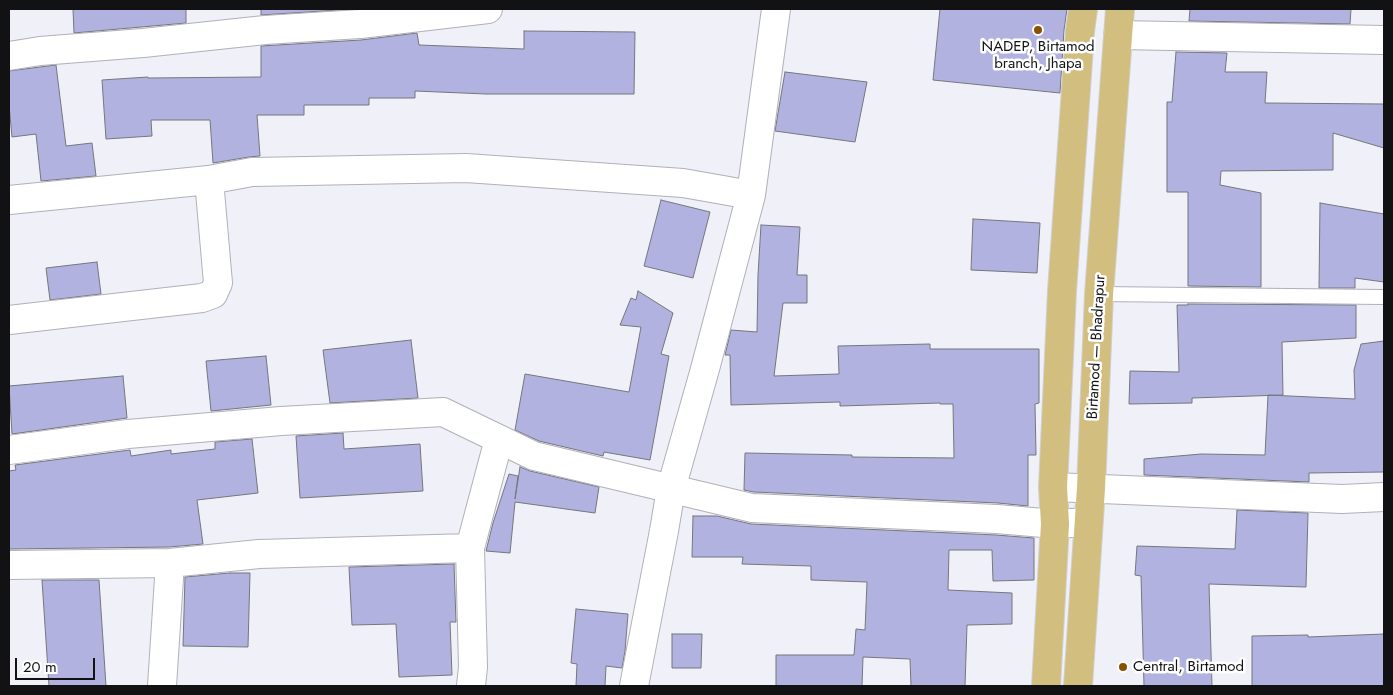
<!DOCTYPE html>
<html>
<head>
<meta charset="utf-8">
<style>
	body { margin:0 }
	#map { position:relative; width:1393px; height:695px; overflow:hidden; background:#f0f0f8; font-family:Jost,sans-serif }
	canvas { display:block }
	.frame { position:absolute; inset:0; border:10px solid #121215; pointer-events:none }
	.scale { position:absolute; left:15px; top:658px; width:80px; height:22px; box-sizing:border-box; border:2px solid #121215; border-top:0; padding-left:6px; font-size:15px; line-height:18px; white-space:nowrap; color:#121215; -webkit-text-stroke:4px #fefefe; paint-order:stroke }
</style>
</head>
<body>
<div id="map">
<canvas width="1393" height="695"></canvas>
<div class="frame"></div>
<div class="scale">20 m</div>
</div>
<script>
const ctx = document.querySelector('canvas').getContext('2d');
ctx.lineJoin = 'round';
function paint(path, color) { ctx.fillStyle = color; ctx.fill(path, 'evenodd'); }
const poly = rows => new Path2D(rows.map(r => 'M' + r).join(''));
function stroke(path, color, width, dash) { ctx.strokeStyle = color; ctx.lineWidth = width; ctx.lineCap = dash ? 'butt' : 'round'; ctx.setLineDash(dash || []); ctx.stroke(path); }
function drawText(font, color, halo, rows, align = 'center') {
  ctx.font = font + ' Jost,sans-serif'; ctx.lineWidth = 5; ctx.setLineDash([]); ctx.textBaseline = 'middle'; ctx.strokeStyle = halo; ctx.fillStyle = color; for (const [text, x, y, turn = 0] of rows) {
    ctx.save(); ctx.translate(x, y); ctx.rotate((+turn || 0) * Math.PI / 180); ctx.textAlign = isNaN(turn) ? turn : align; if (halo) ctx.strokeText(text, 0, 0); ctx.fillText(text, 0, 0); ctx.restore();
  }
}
const building = poly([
	[73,9,186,9,186,23,74,33,73,9],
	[261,9,354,9,261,15,261,9],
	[940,9,1067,9,1064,30,1060,93,933,80,940,9],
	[1190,9,1351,9,1350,24,1189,21,1190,9],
	[524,31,635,32,634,94,486,94,415,91,415,98,369,98,369,105,304,105,304,115,257,115,260,156,249,157,213,163,210,120,151,120,152,136,106,139,102,80,148,77,148,78,261,77,261,46,361,40,417,33,419,45,524,49,524,31],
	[1176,52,1227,53,1225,72,1267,72,1265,103,1384,104,1384,148,1333,133,1333,170,1221,171,1220,185,1261,193,1261,287,1188,286,1188,192,1167,192,1167,102,1172,102,1176,52],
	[56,65,66,146,92,143,96,176,41,181,36,134,12,137,9,105,9,71,56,65],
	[785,72,867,82,855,142,775,131,785,72],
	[661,200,710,212,693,278,644,266,661,200],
	[1320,203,1384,214,1384,282,1355,278,1355,288,1319,288,1320,203],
	[973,219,1040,223,1037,273,971,270,973,219],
	[761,225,800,227,797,275,807,275,807,303,783,303,774,376,839,374,838,346,930,344,930,349,1039,349,1039,403,1035,404,1036,455,1028,455,1028,506,998,503,754,492,744,490,745,453,852,455,852,457,954,458,953,404,940,404,940,403,840,406,840,402,731,405,730,355,725,355,731,330,757,332,758,275,761,225],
	[97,262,101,294,50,300,46,268,97,262],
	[638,291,673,313,661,354,669,356,650,460,604,452,603,456,539,441,515,430,525,374,629,392,641,327,620,325,631,298,636,300,638,291],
	[1188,304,1356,305,1356,338,1282,342,1283,395,1192,398,1192,403,1129,404,1130,371,1179,372,1177,305,1188,305,1188,304],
	[411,340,418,398,330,403,323,350,411,340],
	[1384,341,1384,472,1309,473,1309,482,1144,475,1144,459,1201,454,1265,455,1268,395,1355,399,1354,370,1361,344,1384,341],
	[266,356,271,405,211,411,206,361,266,356],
	[123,376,127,418,12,434,9,386,123,376],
	[343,433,344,449,420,444,423,491,300,498,296,436,343,433],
	[252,439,258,493,197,500,203,544,169,547,9,549,9,471,16,470,15,465,130,450,131,456,171,450,171,454,215,449,215,442,252,439],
	[520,467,530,471,599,487,595,513,515,502,510,553,486,551,493,523,509,474,518,476,515,499,520,467],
	[1237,510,1308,513,1306,587,1209,584,1212,686,1144,686,1141,576,1135,575,1137,546,1235,549,1237,510],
	[693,516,717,516,751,524,996,535,1034,538,1034,580,993,581,992,550,949,550,948,590,1012,593,1012,624,967,625,965,686,911,686,910,659,863,657,862,686,776,686,776,655,854,655,856,629,865,630,867,582,811,580,811,566,742,564,743,557,692,557,693,516],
	[454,564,456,622,450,622,452,675,399,677,396,624,352,625,349,567,454,564],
	[230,573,250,573,248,647,183,646,185,577,230,573],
	[42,580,99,580,106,686,49,686,42,580],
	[576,609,628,614,625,651,622,668,606,666,605,686,576,686,577,664,571,663,576,609],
	[672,634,702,634,701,668,672,668,672,634],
	[1384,634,1384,686,1252,686,1252,636,1308,635,1308,637,1384,634]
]);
const service = poly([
	[1099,294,1384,297]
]);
const minor = poly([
	[1118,35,1384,40],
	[9,56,40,51,143,43,265,30,360,24,488,9],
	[209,180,252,172,466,168,683,183,751,195],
	[9,200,209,180,218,283,213,294,202,298,9,320],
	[9,450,128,434,281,421,443,412,534,456,752,508,997,519,1055,524,1088,522],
	[1053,487,1342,499,1384,497],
	[470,548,473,667,471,686],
	[9,565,170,563],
	[162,686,170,563,259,554,470,548,499,439],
	[634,686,664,531,671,489,705,369,751,195,776,9]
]);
const primary = poly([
	[1046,686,1055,524,1053,487,1062,291,1080,31,1083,9],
	[1078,686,1091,488,1099,294,1120,9]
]);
const markers = [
	[1038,30,5,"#885201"],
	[1123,667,5,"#885201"]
];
const poiNames = [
	["NADEP, Birtamod",1038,47],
	["branch, Jhapa",1038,64],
	["Central, Birtamod",1133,667,"left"]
];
const streetNames = [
	["Birtamod — Bhadrapur",1097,347,-87]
];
paint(building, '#b1b2e0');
stroke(building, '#75767c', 1);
stroke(service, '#b0b0b8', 16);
stroke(minor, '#b0b0b8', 30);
stroke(primary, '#d0d0d0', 30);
stroke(service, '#fff', 14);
stroke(minor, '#fff', 28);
stroke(primary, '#d2be7f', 28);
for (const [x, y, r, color] of markers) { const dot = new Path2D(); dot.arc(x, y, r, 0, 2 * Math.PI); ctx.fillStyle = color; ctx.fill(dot); stroke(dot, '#fefefe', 2); }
drawText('15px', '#121215', '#fefefe', poiNames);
drawText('15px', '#121215', '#fefefe', streetNames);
</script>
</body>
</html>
